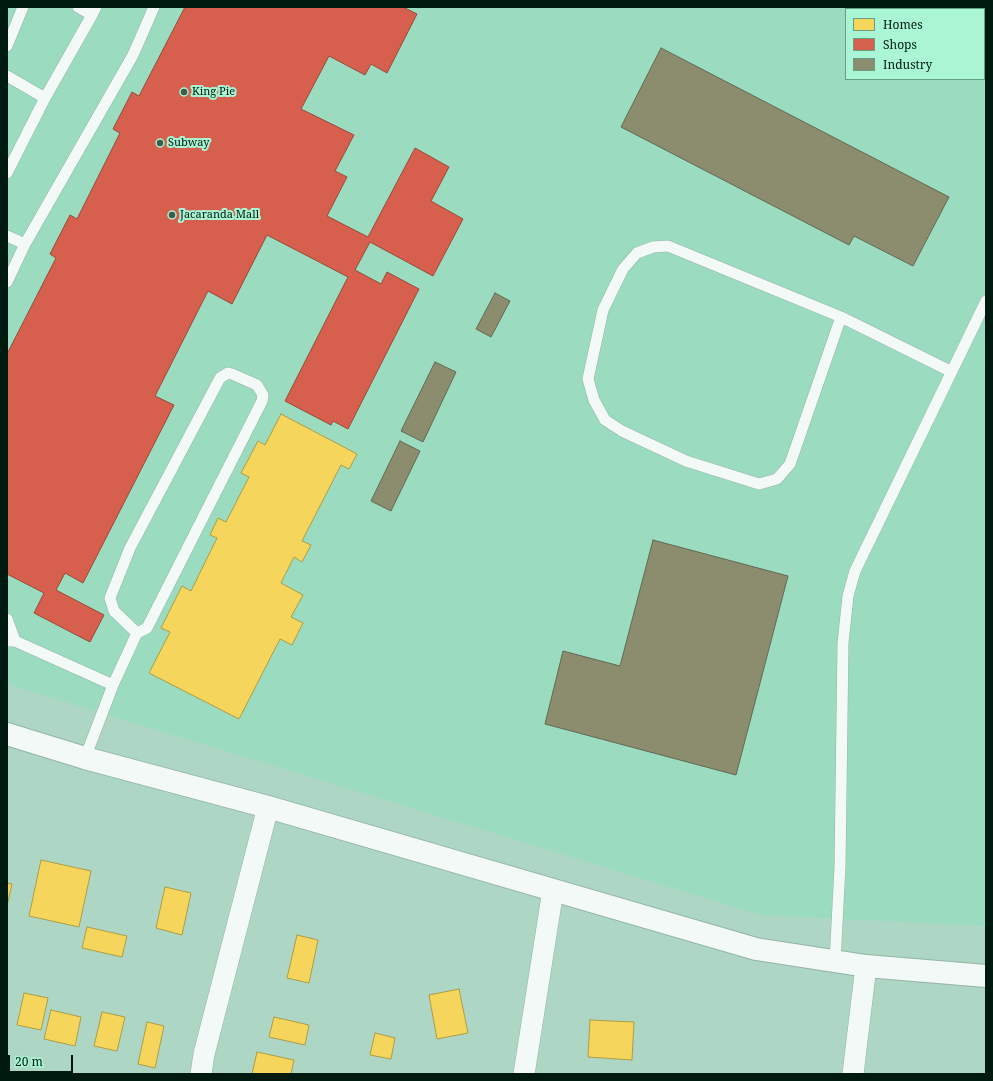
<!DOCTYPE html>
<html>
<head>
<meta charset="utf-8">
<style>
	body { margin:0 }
	#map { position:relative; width:993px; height:1081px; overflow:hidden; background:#add6c4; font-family:"Noto Serif",serif }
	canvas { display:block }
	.frame { position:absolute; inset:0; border:8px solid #001a0f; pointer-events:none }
	.legend { position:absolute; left:845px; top:8px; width:140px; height:72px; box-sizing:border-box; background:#a9f5d4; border:1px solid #659d85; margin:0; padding:5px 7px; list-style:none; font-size:12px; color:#001a0f }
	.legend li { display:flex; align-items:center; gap:8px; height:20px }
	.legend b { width:20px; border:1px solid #659d85 }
	.scale { position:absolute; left:8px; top:1055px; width:65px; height:18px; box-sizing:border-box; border:2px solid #001a0f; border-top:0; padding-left:5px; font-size:12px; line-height:14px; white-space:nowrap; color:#001a0f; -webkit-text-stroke:3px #a9f5d4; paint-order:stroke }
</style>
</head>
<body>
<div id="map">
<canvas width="993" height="1081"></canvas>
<div class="frame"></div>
<ul class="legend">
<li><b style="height:11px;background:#f6d55c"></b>Homes</li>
<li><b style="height:11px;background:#d6604d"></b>Shops</li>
<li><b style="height:11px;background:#8c8c6e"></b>Industry</li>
</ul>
<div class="scale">20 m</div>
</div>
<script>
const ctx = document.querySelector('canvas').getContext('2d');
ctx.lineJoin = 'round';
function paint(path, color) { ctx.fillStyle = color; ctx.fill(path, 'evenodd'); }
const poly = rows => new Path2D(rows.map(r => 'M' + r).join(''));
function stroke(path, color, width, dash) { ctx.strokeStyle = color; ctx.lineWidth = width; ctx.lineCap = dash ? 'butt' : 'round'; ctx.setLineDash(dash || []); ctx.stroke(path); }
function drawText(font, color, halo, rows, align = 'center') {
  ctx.font = font + ' "Noto Serif",serif'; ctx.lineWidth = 4; ctx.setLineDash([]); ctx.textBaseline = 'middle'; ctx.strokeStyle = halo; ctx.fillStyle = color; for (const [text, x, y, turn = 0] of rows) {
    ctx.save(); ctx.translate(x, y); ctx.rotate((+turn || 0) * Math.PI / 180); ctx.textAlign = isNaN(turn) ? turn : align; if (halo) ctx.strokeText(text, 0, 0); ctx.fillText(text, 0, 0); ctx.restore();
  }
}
const built = poly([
	[7,7,986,7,986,926,761,915,7,684],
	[846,9,984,9,984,79,846,79]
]);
const homes = poly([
	[281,414,357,454,349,469,341,465,302,541,311,545,302,562,294,557,281,583,303,595,291,617,303,623,292,645,280,639,239,719,149,673,170,632,161,628,182,586,191,591,217,538,210,535,218,518,226,522,249,477,241,473,258,441,265,445,281,414],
	[41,860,91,871,79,927,29,916,41,860],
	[7,883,12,884,7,906,7,883],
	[165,887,191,893,182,935,156,928,165,887],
	[87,927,127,936,122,957,82,948,87,927],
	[297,935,318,940,309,983,287,978,297,935],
	[459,989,468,1033,437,1039,429,995,459,989],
	[24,993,48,998,41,1030,17,1025,24,993],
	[51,1010,81,1017,75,1046,44,1039,51,1010],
	[102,1012,125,1017,117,1051,94,1046,102,1012],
	[274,1017,309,1025,305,1045,269,1037,274,1017],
	[590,1020,634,1022,632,1060,588,1057,590,1020],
	[147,1022,164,1026,155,1068,138,1064,147,1022],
	[375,1033,395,1038,391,1059,370,1055,375,1033],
	[257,1052,294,1060,291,1074,252,1074,257,1052]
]);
const shops = poly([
	[185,7,403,7,417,14,387,73,371,64,365,75,329,56,301,109,354,135,335,171,347,177,327,216,368,237,415,148,449,167,431,201,463,219,433,276,370,242,355,270,381,284,387,272,419,289,348,429,333,421,331,425,285,401,348,277,267,235,232,304,208,291,155,396,174,405,83,583,65,573,56,590,104,615,90,642,34,613,44,593,7,574,7,354,56,258,50,254,70,215,77,219,120,133,113,129,132,92,139,96,185,7]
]);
const industry = poly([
	[661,48,949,197,913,266,854,236,849,245,621,127,661,48],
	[495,293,510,301,491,337,476,329,495,293],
	[435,362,456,372,423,442,401,431,435,362],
	[400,441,420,451,391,511,371,501,400,441],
	[653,540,788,576,736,775,545,724,563,651,620,666,653,540]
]);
const service = poly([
	[78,7,92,15,96,7],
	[7,46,23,7],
	[7,76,45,98],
	[7,173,45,98,92,15],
	[7,236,25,244],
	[7,282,25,244,133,55,154,7],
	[841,317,790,464,777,479,759,484,686,461,622,431,605,420,594,400,588,379,603,310,623,269,637,253,653,247,668,246,841,317,950,371],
	[7,619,15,641,9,641],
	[15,641,113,685],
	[85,758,113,685,137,633,147,628,262,401,263,395,257,385,232,374,228,373,220,378,130,548,110,598,114,611,137,633],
	[835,962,840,867,843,643,848,596,855,571,986,301]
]);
const minor = poly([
	[201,1074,204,1054,268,807],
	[524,1074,553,890],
	[853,1074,866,966]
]);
const tertiary = poly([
	[7,734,85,758,268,807,756,949,866,966,986,976]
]);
const markers = [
	[184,92,4,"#3d5c4e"],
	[160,143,4,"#3d5c4e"],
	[172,215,4,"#3d5c4e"]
];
const poiNames = [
	["King Pie",192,92],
	["Subway",168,143],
	["Jacaranda Mall",180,215]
];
paint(built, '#9bdcc0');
paint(homes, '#f6d55c');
stroke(homes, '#ac9d45', 1);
paint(shops, '#d6604d');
stroke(shops, '#964b3a', 1);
paint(industry, '#8c8c6e');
stroke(industry, '#626a52', 1);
stroke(service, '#93b4a6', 12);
stroke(minor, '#93b4a6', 22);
stroke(tertiary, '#93b4a6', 24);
stroke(service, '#f3f9f6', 11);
stroke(minor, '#f3f9f6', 21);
stroke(tertiary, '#f3f9f6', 22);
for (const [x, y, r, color] of markers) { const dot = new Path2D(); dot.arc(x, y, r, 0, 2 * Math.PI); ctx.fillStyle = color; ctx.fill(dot); stroke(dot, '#a9f5d4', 1.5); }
drawText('11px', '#001a0f', '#a9f5d4', poiNames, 'left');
</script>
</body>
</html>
